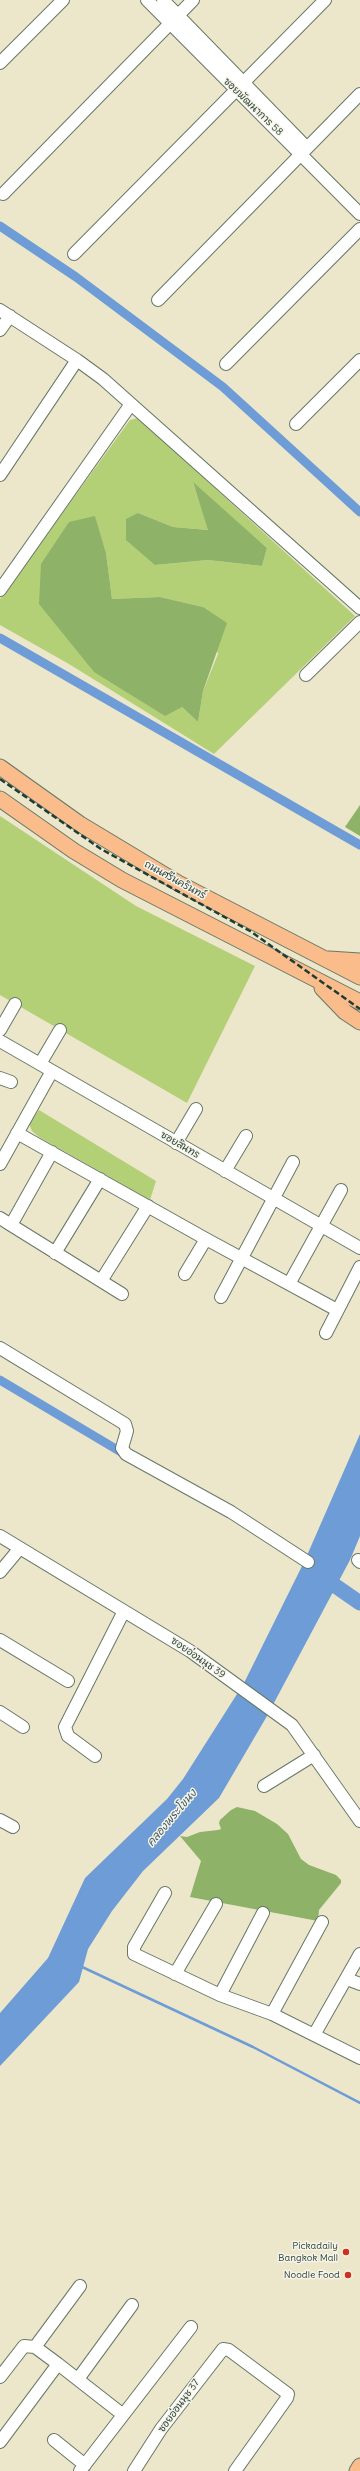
<!DOCTYPE html>
<html>
<head>
<meta charset="utf-8">
<style>
	body { margin:0 }
	canvas { display:block; background:#ece6ca }
</style>
</head>
<body>
<canvas width="360" height="2471"></canvas>
<script>
const ctx = document.querySelector('canvas').getContext('2d');
ctx.lineJoin = 'round';
function paint(path, color) { ctx.fillStyle = color; ctx.fill(path, 'evenodd'); }
const poly = rows => new Path2D(rows.map(r => 'M' + r).join(''));
function stroke(path, color, width, dash) { ctx.strokeStyle = color; ctx.lineWidth = width; ctx.lineCap = dash ? 'butt' : 'round'; ctx.setLineDash(dash || []); ctx.stroke(path); }
function drawText(font, color, halo, rows, align = 'center') {
  ctx.font = font + ' Delius,"Playpen Sans Thai",sans-serif'; ctx.lineWidth = 3; ctx.setLineDash([]); ctx.textBaseline = 'middle'; ctx.strokeStyle = halo; ctx.fillStyle = color; for (const [text, x, y, turn = 0] of rows) {
    ctx.save(); ctx.translate(x, y); ctx.rotate((+turn || 0) * Math.PI / 180); ctx.textAlign = isNaN(turn) ? turn : align; if (halo) ctx.strokeText(text, 0, 0); ctx.fillText(text, 0, 0); ctx.restore();
  }
}
const green = poly([
	[138,418,355,616,214,754,69,664,0,625,0,599,130,420],
	[193,483,267,548,262,566,208,560,155,565,138,513,173,527,209,530],
	[95,517,106,553,112,599,160,597,203,607,218,654,203,691,198,722,182,707,94,672,74,644,68,523],
	[0,816,136,906,255,966,187,1103,0,995],
	[39,1110,156,1181,150,1200,39,1137,32,1131,29,1124]
]);
const forest = poly([
	[193,482,267,548,262,566,208,560,155,565,126,540,126,519,138,513,173,527,208,530],
	[95,516,106,553,112,599,160,597,203,607,227,623,203,691,198,722,182,707,165,716,94,672,39,604,41,564,69,522],
	[360,805,360,836,345,827],
	[237,1807,255,1811,277,1824,288,1834,301,1859,309,1865,336,1875,341,1880,341,1883,319,1910,318,1921,190,1897,201,1861,180,1836,187,1837,200,1832,218,1830,221,1829,219,1823,220,1820,231,1810]
]);
const water = poly([
	[360,1434,360,1536,350,1560,267,1716,219,1798,143,1871,112,1911,88,1949,79,1982,0,2066,0,2013,48,1958,85,1878,167,1799,183,1779,244,1683,305,1560]
]);
const stream = poly([
	[80,1966,253,2047,360,2103]
]);
const canal = poly([
	[0,226,76,277,223,387,360,512],
	[0,638,360,845],
	[0,1380,126,1455]
]);
const river = poly([
	[321,1583,324,1578,360,1603]
]);
const minor = poly([
	[147,0,360,214],
	[163,0,307,148],
	[0,63,63,0],
	[3,194,193,0],
	[74,254,325,0],
	[158,300,360,94],
	[0,310,77,360,103,379,360,608],
	[0,330,10,316],
	[226,364,360,229],
	[296,424,360,360],
	[0,475,77,360],
	[0,590,131,404],
	[306,675,360,622],
	[0,1030,15,1004],
	[0,1041,360,1248],
	[40,1064,60,1030],
	[0,1078,11,1082],
	[17,1133,206,1239,337,1310],
	[176,1143,196,1109],
	[0,1164,52,1071],
	[225,1171,246,1136],
	[0,1218,11,1225,52,1152],
	[11,1225,122,1294],
	[55,1253,100,1179],
	[185,1274,206,1239],
	[101,1281,148,1206],
	[289,1284,341,1190],
	[221,1297,293,1162],
	[326,1333,360,1267],
	[0,1348,125,1424,127,1431,122,1448,126,1454,231,1512,308,1562],
	[0,1536,190,1651,292,1725,360,1821],
	[358,1560,360,1562],
	[0,1572,20,1548],
	[0,1640,68,1681],
	[0,1712,23,1727],
	[95,1756,68,1736,65,1727,124,1611],
	[264,1786,314,1755],
	[0,1820,13,1827],
	[165,1893,134,1947,134,1954,220,1995,272,2014,360,2058],
	[175,1974,216,1904],
	[347,1979,360,1984],
	[220,1995,263,1913],
	[272,2014,322,1922],
	[314,2035,360,1954],
	[58,2364,122,2414],
	[0,2377,24,2346,35,2347],
	[78,2379,132,2305],
	[54,2440,85,2465],
	[0,2442,58,2364,35,2347,80,2286],
	[80,2471,191,2327],
	[134,2471,161,2429,223,2349,229,2350,288,2394,287,2398,235,2471]
]);
const major = poly([
	[0,767,80,824,178,883,360,977],
	[0,799,74,851,122,880,360,1002],
	[329,959,360,961],
	[322,988,345,1012,360,1022],
	[357,2471,360,2466]
]);
const rail = poly([
	[0,779,101,849,250,931,360,1009]
]);
const markers = [
	[346,2252,4,"#c8321e"],
	[348,2275,4,"#c8321e"]
];
const streetNames = [
	["ซอยพัฒนาการ 58",253,107,44],
	["ถนนศรีนครินทร์",175,880,29],
	["ซอยสินทร",180,1145,30],
	["ซอยอ่อนนุช 39",198,1658,35],
	["ซอยอ่อนนุช 37",179,2406,-54]
];
const poiNames = [
	["Pickadaily",338,2246],
	["Bangkok Mall",338,2258],
	["Noodle Food",340,2275]
];
const waterNames = [
	["คลองพระโขนง",172,1818,-50]
];
paint(green, '#b3d077');
paint(forest, '#8eb268');
paint(water, '#6e9cd6');
stroke(stream, '#6e9cd6', 2.5);
stroke(canal, '#6e9cd6', 9);
stroke(river, '#6e9cd6', 15);
stroke(minor, '#677868', 14);
stroke(major, '#677868', 17);
stroke(minor, '#fff', 12);
stroke(major, '#f9bc8a', 15);
stroke(rail, '#1f3d34', 2.5, [6, 3]);
for (const [x, y, r, color] of markers) { const dot = new Path2D(); dot.arc(x, y, r, 0, 2 * Math.PI); ctx.fillStyle = color; ctx.fill(dot); stroke(dot, '#f7f3e8', 1.5); }
drawText('10px', '#1f3d34', '#f7f3e8', streetNames);
drawText('10px', '#1f3d34', '#f7f3e8', poiNames, 'right');
drawText('italic 11px', '#375a65', '#f7f3e8', waterNames);
</script>
</body>
</html>
